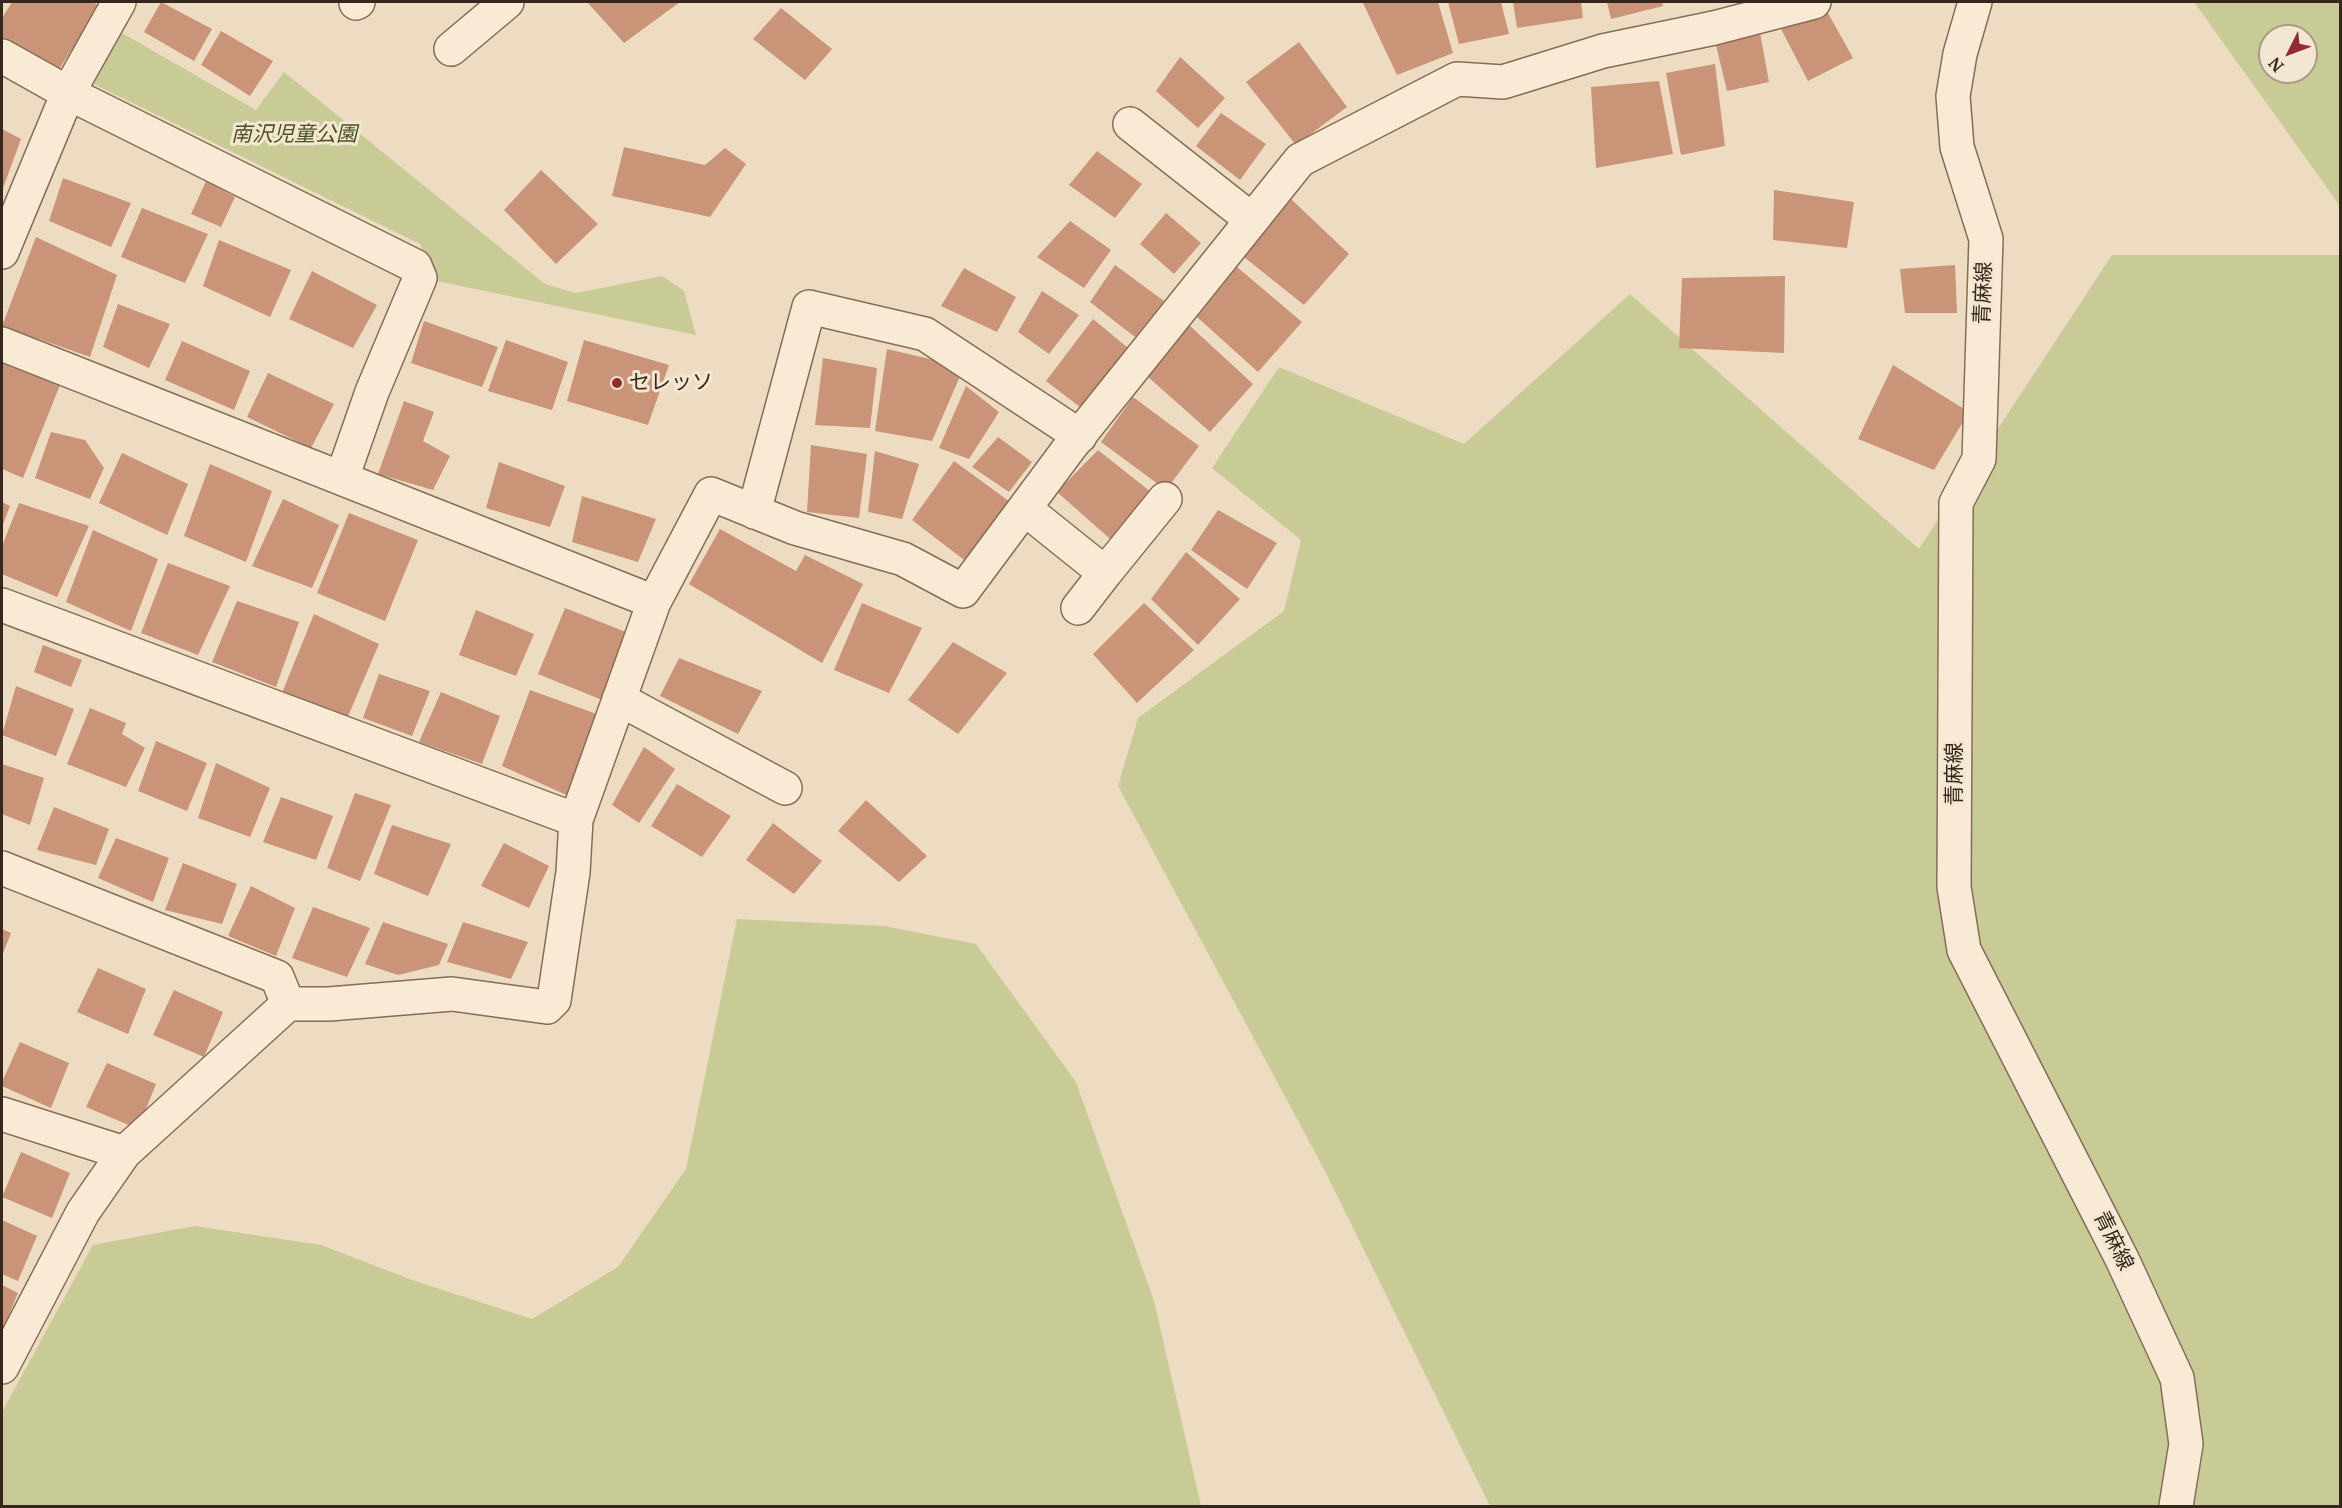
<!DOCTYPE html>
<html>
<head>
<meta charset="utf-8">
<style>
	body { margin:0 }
	#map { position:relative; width:2342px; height:1508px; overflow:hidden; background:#eddcc1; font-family:Merriweather,serif }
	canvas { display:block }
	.frame { position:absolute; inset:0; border:3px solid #36271d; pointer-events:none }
	.north { position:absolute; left:2258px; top:24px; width:60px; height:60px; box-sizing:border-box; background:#f4e7d1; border:2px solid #a89a89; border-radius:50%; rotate:228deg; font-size:16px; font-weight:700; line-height:24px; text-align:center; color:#36271d }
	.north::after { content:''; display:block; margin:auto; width:21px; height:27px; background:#942a33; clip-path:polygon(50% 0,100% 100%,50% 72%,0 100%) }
</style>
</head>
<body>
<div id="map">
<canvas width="2342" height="1508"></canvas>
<div class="frame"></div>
<div class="north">N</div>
</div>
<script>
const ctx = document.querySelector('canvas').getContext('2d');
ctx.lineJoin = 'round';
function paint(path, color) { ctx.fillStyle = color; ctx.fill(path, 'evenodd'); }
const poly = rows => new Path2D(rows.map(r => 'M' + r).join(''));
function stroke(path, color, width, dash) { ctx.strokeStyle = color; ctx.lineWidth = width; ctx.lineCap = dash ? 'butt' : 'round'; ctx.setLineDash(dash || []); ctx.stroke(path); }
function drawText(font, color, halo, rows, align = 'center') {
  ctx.font = font + ' Merriweather,"Noto Sans JP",serif'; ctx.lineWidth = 6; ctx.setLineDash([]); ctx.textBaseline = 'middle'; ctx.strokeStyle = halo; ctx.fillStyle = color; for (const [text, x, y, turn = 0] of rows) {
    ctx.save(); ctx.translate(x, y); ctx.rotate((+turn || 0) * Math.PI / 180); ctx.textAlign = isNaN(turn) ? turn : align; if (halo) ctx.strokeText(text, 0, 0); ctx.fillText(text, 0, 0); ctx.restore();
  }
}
const green = poly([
	[2194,2,2340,2,2340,206],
	[2270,36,2306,36,2306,72,2270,72],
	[122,33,256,110,284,72,545,284,576,293,662,276,684,291,696,335,437,281,420,244,94,84],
	[2112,255,2340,255,2340,1506,1490,1506,1325,1171,1118,786,1138,718,1284,611,1301,540,1212,468,1279,367,1464,444,1630,294,1919,549],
	[737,919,884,926,976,944,1076,1082,1154,1301,1201,1506,2,1506,2,1412,93,1245,195,1226,321,1245,415,1281,532,1319,618,1267,686,1169]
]);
const building = poly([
	[12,2,93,2,100,6,56,74,2,39,2,18],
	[161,2,212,29,194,61,144,32],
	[587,2,680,2,624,43],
	[1367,2,1438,2,1453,53,1397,75,1363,3],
	[1448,2,1501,2,1509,34,1459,44],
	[1513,2,1581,2,1583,18,1517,28],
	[1607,2,1662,2,1663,6,1611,19],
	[1824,6,1853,58,1808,81,1780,27],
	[781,8,832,49,805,80,753,39],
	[1759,27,1769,82,1727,91,1715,41],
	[221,31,273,61,250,96,201,65],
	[1299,42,1347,107,1296,145,1246,82],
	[1180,57,1225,98,1198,128,1156,91],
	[1715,64,1725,146,1681,155,1666,73],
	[1659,81,1673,154,1596,168,1591,87],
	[1221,113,1266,144,1240,180,1196,146],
	[2,129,21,139,2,191],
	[624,147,705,165,725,148,746,164,710,217,612,196],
	[1097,151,1142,184,1115,218,1069,185],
	[541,170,598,224,556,264,504,210],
	[63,178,131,203,111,247,49,221],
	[206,181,235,197,221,227,191,214],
	[1774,190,1854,202,1847,248,1773,240],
	[1291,199,1349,254,1304,305,1244,257],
	[142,208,208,234,185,283,121,257],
	[1166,213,1201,243,1174,274,1140,244],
	[1070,221,1111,250,1084,288,1037,257],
	[36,237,117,275,90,357,2,326],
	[219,240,291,270,270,317,203,286],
	[1115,265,1164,301,1135,337,1090,302],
	[1955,265,1957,313,1905,313,1900,269],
	[1237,267,1302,322,1258,372,1197,317],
	[964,268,1016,297,997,332,941,306],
	[312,271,377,305,353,348,289,319],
	[1785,276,1784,353,1679,348,1682,278],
	[1042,291,1079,315,1049,354,1018,332],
	[118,304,170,324,149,368,103,347],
	[1093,319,1139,357,1089,414,1046,381],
	[424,321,498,347,482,387,411,363],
	[1189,325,1253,384,1210,432,1147,376],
	[506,340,568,362,552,410,488,391],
	[584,340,669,365,648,425,567,401],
	[182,341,250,371,234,410,165,380],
	[887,349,964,367,932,441,875,431],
	[823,358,877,368,870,428,815,425],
	[2,361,60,385,23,478,2,469],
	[1893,365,1969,412,1934,470,1858,439],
	[268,373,334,404,311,448,247,417],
	[966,386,999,412,969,459,939,448],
	[1133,397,1199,446,1166,490,1101,442],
	[404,401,434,412,423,441,450,456,433,490,378,474],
	[51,432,85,440,104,468,90,499,35,478],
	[998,437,1032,462,1009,492,972,467],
	[811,445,867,454,859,518,807,512],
	[1098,450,1156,496,1117,545,1057,492],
	[875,451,919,464,902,519,868,512],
	[122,453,188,484,167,535,99,503],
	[954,461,1017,507,972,566,912,520],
	[499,462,565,486,550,527,486,508],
	[210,464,272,491,246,562,184,536],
	[582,496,656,519,638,562,572,542],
	[283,499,339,525,312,588,252,566],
	[2,502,10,506,2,527],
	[19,503,89,526,57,597,2,574,2,546],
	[1218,510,1277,543,1247,589,1191,550],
	[349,513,418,540,385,621,317,593],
	[720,529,796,571,805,555,863,584,822,663,689,584],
	[93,530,158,559,131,631,66,602],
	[1186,552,1240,599,1198,645,1151,599],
	[168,563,230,586,198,655,141,633],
	[237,601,299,622,276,687,212,662],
	[862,603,922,628,889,693,834,670],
	[1144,603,1194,650,1137,703,1093,654],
	[565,608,636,636,607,702,538,674],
	[476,610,534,634,516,676,459,655],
	[314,614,379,644,346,721,282,693],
	[953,642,1007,673,958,734,908,700],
	[43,645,82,660,71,687,34,672],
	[679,658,762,691,738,734,660,696],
	[379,674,430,691,412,736,363,718],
	[16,686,74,709,56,756,2,735],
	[530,690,605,717,573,798,502,766],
	[441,692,500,716,482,764,419,742],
	[90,708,126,723,122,734,145,748,126,787,67,764],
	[156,741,207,763,187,811,138,791],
	[644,747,675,769,639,823,612,805],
	[216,763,270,788,250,837,198,818],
	[2,764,44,778,30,825,2,814],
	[677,784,731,816,702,857,651,826],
	[355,793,391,805,360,881,327,868],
	[281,797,333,816,316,860,263,842],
	[866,800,927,856,899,882,838,831],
	[54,807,109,829,96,865,37,850],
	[773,823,822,861,794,894,746,860],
	[392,825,451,844,428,896,374,874],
	[116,838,169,858,153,902,98,878],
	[504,843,549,866,529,908,481,886],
	[183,863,237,884,222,924,165,910],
	[251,886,295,908,276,956,228,936],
	[313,907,370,928,347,977,292,958],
	[383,922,448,944,439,965,398,975,365,964],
	[463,922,528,942,511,979,447,962],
	[2,929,11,933,2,956],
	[98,968,146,989,128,1034,77,1012],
	[174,990,223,1012,204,1057,153,1035],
	[20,1042,69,1063,51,1108,2,1086,2,1082],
	[107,1063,156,1084,138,1129,86,1107],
	[21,1152,70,1173,52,1218,2,1197],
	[2,1220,37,1236,18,1281,2,1274],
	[2,1285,18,1293,2,1332]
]);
const minor = poly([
	[356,3,358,2],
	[451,49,507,2],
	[2,56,68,93,415,266,420,278,372,392,342,478],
	[1130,124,1252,220],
	[2,252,68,93,119,2],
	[2,344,654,602],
	[1025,509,1105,573,1078,608],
	[754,512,809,307,925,334,1080,436],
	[1105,573,1165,499],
	[2,605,576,820],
	[619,699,785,788],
	[2,868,277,977,288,1004],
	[2,1114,124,1153,288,1004,329,1004,452,994,547,1007,554,1000,573,872,576,820,654,602,711,494,795,528,903,559,963,591,1070,447,1300,160,1457,79,1503,82,1603,51,1714,28,1814,2],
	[2,1367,83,1212,124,1153]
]);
const tertiary = poly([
	[1975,2,1960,54,1953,96,1957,147,1986,239,1979,459,1956,503,1954,887,1964,950,2122,1259,2177,1378,2186,1444,2176,1506]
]);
const markers = [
	[617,383,6,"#942a33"]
];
const parkNames = [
	["南沢児童公園",294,135]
];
const streetNames = [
	["青麻線",1984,293,-88],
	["青麻線",1955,774,-90],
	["青麻線",2113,1241,64]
];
const poiNames = [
	["セレッソ",629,383]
];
paint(green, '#c8cb95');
paint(building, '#ca9478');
stroke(minor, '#866d59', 36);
stroke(tertiary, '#866d59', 36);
stroke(minor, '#f8ead4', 33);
stroke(tertiary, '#f8ead4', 33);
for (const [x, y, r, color] of markers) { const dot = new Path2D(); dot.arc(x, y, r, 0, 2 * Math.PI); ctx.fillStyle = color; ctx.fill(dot); stroke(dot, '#f4e7d1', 2); }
drawText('italic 21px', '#4a5224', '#f4e7d1', parkNames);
drawText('21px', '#36271d', '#f4e7d1', streetNames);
drawText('21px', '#36271d', '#f4e7d1', poiNames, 'left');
</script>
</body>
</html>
